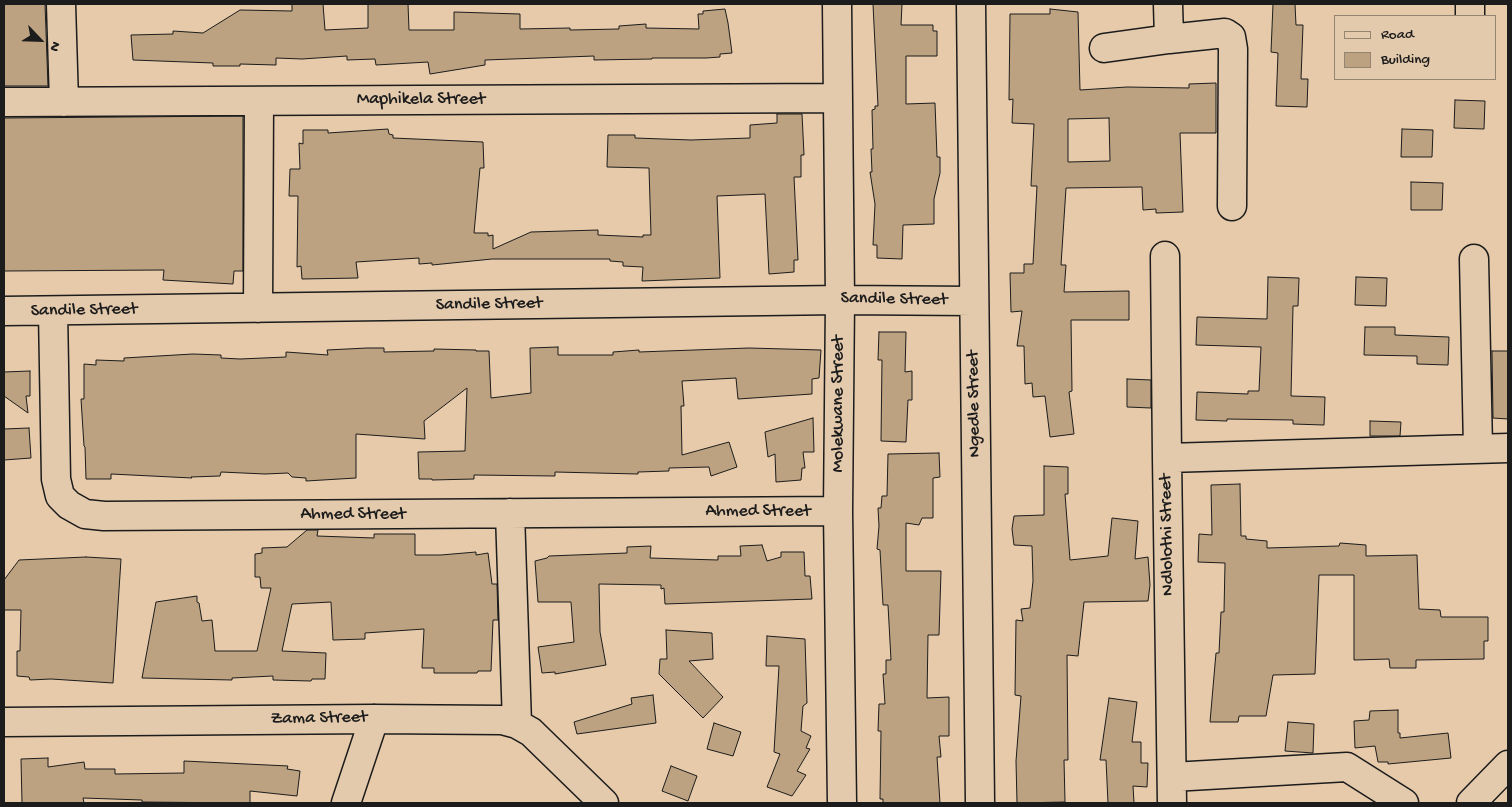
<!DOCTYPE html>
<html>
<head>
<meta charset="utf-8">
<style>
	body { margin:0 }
	#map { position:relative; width:1512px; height:807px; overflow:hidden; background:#e6caaa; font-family:"Gochi Hand",sans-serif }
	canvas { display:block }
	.frame { position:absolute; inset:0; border:5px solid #1c1c1c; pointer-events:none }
	.legend { position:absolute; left:1334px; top:15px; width:162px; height:65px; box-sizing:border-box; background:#e4caac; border:1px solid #948472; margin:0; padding:6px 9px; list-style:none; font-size:15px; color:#1c1c1c }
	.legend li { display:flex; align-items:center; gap:10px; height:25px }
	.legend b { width:25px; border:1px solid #948472 }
	.north { position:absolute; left:15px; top:15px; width:50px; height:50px; -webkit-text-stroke:4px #e4caac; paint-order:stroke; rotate:114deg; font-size:14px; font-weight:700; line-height:20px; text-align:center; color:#1c1c1c }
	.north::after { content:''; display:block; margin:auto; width:18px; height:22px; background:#1c1c1c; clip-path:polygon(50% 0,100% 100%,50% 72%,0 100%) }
</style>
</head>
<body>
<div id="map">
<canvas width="1512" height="807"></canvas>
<div class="frame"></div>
<ul class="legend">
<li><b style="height:6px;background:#e4caac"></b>Road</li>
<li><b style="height:14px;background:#bca280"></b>Building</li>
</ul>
<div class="north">N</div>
</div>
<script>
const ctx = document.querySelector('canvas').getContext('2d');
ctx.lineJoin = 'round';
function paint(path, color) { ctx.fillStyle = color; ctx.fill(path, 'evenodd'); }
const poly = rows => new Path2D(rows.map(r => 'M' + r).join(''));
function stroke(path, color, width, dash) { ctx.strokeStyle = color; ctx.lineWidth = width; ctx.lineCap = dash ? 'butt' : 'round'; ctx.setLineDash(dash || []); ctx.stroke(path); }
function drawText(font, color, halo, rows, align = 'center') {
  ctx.font = font + ' "Gochi Hand",sans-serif'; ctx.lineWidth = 4; ctx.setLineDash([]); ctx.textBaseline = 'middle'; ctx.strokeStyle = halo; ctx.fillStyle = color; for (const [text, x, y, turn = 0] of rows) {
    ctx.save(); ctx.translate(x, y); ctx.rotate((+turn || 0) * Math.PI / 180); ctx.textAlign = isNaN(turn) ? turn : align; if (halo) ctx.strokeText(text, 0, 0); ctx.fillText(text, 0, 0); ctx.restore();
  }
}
const building = poly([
	[4,4,45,4,48,86,4,86,4,4],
	[292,4,323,4,325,30,368,28,368,4,408,4,409,30,454,30,454,12,520,14,520,29,570,28,570,30,619,29,619,26,646,24,646,28,699,29,698,14,703,14,703,11,725,9,728,23,732,53,720,54,720,57,706,58,652,58,652,59,594,60,594,56,485,60,485,65,430,74,428,62,376,65,375,59,347,60,347,56,302,59,276,58,276,65,240,64,240,66,213,66,213,63,133,60,131,35,173,34,173,31,203,33,240,10,292,11,292,4],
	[873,4,902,4,901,25,933,25,933,31,937,31,937,56,906,56,906,104,935,103,937,157,940,157,940,173,934,199,934,224,903,225,902,259,877,258,877,245,873,245,875,204,870,172,872,172,871,149,873,149,872,110,875,109,875,106,878,106,873,4],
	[1273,4,1295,4,1296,25,1303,25,1301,79,1308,79,1307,107,1276,106,1278,53,1271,52,1273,4],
	[1050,9,1078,12,1080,90,1127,87,1189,88,1189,84,1216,83,1216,133,1180,133,1183,212,1156,213,1156,209,1143,210,1142,187,1066,188,1061,265,1066,265,1064,292,1129,291,1129,320,1071,320,1072,391,1069,392,1074,434,1050,437,1045,396,1033,397,1032,383,1025,384,1024,346,1017,346,1022,311,1011,312,1010,273,1024,273,1024,264,1033,264,1037,186,1031,186,1034,124,1012,123,1013,99,1009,100,1010,14,1050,14,1050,9],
	[1109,118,1110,161,1068,162,1068,119,1109,118],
	[1455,100,1485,101,1484,129,1454,128,1455,100],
	[777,114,802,114,804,155,801,155,801,177,794,177,798,260,794,260,794,272,769,274,765,194,717,196,720,278,642,281,643,267,623,266,623,262,610,261,610,259,492,259,432,265,432,263,419,264,419,258,356,262,358,278,302,279,301,266,297,267,298,196,289,196,290,169,300,169,299,143,303,144,303,130,328,130,328,133,388,129,389,134,393,135,393,138,483,142,484,168,480,168,474,233,488,233,488,236,493,235,493,249,531,232,598,230,598,235,643,237,643,235,651,235,649,168,607,167,608,135,635,135,635,138,691,140,750,138,750,125,777,123,777,114],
	[243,116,243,271,234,271,233,284,163,280,164,270,4,271,4,118,243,116],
	[1402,129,1433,130,1432,157,1401,157,1402,129],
	[1411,182,1443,183,1442,210,1411,210,1411,182],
	[1268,277,1299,278,1298,306,1293,306,1291,396,1325,397,1324,425,1293,424,1293,420,1227,419,1227,421,1196,420,1197,392,1248,394,1248,391,1259,391,1261,347,1196,345,1197,317,1267,319,1268,277],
	[1356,277,1387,278,1386,306,1355,305,1356,277],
	[1365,327,1395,327,1395,335,1449,337,1448,365,1417,364,1417,356,1364,355,1365,327],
	[879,332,906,332,905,372,912,371,912,400,908,400,906,442,881,441,882,360,878,360,879,332],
	[558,347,558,355,613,355,613,352,639,350,639,352,749,348,821,350,819,378,812,379,812,394,738,399,736,378,682,381,684,406,681,406,682,455,729,442,737,467,711,476,709,467,669,468,669,471,638,472,638,474,555,472,555,476,474,475,474,479,432,480,432,479,419,479,418,452,465,451,467,388,424,421,425,439,356,434,356,478,306,481,306,478,292,477,288,473,265,474,221,472,220,476,191,477,192,478,111,474,111,479,86,479,85,447,84,446,81,399,84,399,84,364,96,365,96,360,124,361,124,358,193,354,221,355,221,358,240,359,286,357,286,352,328,355,327,350,367,348,384,348,384,352,434,351,434,349,476,350,476,351,489,351,491,398,531,393,530,348,558,347],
	[1492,351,1508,351,1508,419,1493,418,1492,351],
	[30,371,30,396,26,396,28,413,4,396,4,372,30,371],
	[1127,379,1151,380,1151,408,1127,407,1127,379],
	[813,418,814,452,803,452,805,468,802,468,801,480,776,482,775,454,768,457,765,432,813,418],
	[1370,421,1401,422,1400,436,1370,436,1370,421],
	[29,428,31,458,4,460,4,429,29,428],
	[939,453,940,477,933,478,933,518,922,518,919,525,906,523,906,571,941,571,939,635,928,635,927,698,949,697,949,736,939,736,941,757,937,757,940,803,883,803,883,799,880,799,881,731,878,731,879,704,885,704,883,674,886,674,886,660,891,660,888,605,883,605,880,550,877,549,879,526,878,508,881,508,882,496,887,496,888,454,939,453],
	[1044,466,1068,467,1068,494,1065,494,1070,560,1108,556,1112,518,1138,521,1135,559,1148,557,1150,585,1148,601,1084,602,1078,656,1067,655,1068,760,1064,760,1065,802,1017,803,1016,761,1021,696,1015,695,1016,620,1023,621,1021,609,1030,608,1033,581,1032,546,1014,545,1012,529,1014,516,1044,515,1044,466],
	[1240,484,1241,536,1246,536,1246,539,1267,541,1267,548,1339,546,1340,543,1366,545,1366,556,1417,555,1419,609,1440,610,1441,617,1488,617,1488,641,1484,641,1484,659,1416,660,1416,668,1390,668,1389,659,1354,660,1354,575,1319,575,1315,674,1273,675,1266,716,1239,716,1238,722,1210,722,1216,653,1219,653,1221,612,1224,612,1225,563,1198,562,1199,534,1212,535,1211,485,1240,484],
	[307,530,318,530,317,536,374,538,374,534,415,534,415,555,441,555,476,552,476,555,488,553,492,584,497,584,498,620,493,620,491,671,478,671,477,673,434,673,434,668,422,668,424,629,365,633,365,639,333,640,331,602,292,604,282,651,326,653,325,679,312,679,311,681,273,680,273,676,232,678,232,680,142,678,156,602,197,596,197,602,199,603,202,621,212,620,215,651,257,651,271,588,261,588,260,577,255,577,255,554,262,553,262,548,287,547,307,530],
	[762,545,767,561,781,557,781,552,804,552,805,576,810,576,812,599,665,604,664,588,661,589,661,585,599,584,600,632,606,665,555,674,555,672,542,673,538,647,574,642,571,602,538,602,535,561,547,558,549,556,627,553,627,547,651,546,650,558,718,560,718,556,741,556,740,546,762,545],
	[86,557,121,559,113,683,51,679,30,680,29,677,17,676,17,651,20,651,21,610,4,610,4,580,19,560,86,557],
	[666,630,712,633,713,659,689,661,723,697,703,718,659,674,660,659,667,659,666,630],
	[767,636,805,639,807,703,803,706,801,731,811,736,806,748,810,749,797,771,806,775,792,796,767,787,780,754,774,752,779,666,766,666,767,636],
	[653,695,656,723,577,734,574,722,632,704,631,698,653,695],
	[1109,698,1137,702,1132,742,1141,742,1141,763,1148,763,1147,787,1133,786,1134,803,1108,803,1106,760,1100,760,1109,698],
	[1398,710,1398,733,1400,733,1400,738,1448,733,1451,758,1388,764,1388,762,1378,762,1375,746,1355,748,1354,721,1369,720,1370,711,1398,710],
	[1288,722,1314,724,1313,753,1285,751,1288,722],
	[714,723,741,732,733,756,707,749,714,723],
	[48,758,48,767,84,762,85,769,115,769,115,774,184,773,184,761,288,766,287,769,300,771,297,796,250,791,250,803,142,802,142,800,83,798,84,803,22,803,21,759,48,758],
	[671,766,697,776,688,801,662,791,671,766]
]);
const minor = poly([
	[61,4,64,102],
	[837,4,840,300,838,511,842,803],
	[971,4,980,803],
	[1168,4,1169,39],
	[1470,16,1470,4],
	[1104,48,1169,39,1225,33,1231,37,1233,49,1232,206],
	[4,102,838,98],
	[1165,256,1167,458],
	[1474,259,1478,448],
	[258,308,259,101],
	[4,311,840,300,974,301],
	[53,311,56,479,60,496,69,505,85,514,104,516,838,511],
	[510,513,517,724],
	[4,722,374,719,502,720,517,724,531,732,604,803],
	[1172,777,1347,767,1404,803],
	[346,803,374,719],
	[1172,803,1167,458,1508,448],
	[1471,803,1508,765]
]);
const streetNames = [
	["Maphikela Street",421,100],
	["Sandile Street",894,300,1],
	["Sandile Street",489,305,-1],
	["Sandile Street",84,311,-1],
	["Molekwane Street",839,404,-90],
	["Ngedle Street",975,404,-91],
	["Ahmed Street",758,512],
	["Ahmed Street",353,515],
	["Ndlolothi Street",1168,535,-91],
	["Zama Street",319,719,-1]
];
paint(building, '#bca280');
stroke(building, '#1c1c1c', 1);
stroke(minor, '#1c1c1c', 31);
stroke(minor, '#e4caac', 28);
drawText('18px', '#1c1c1c', '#e4caac', streetNames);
</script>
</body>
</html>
